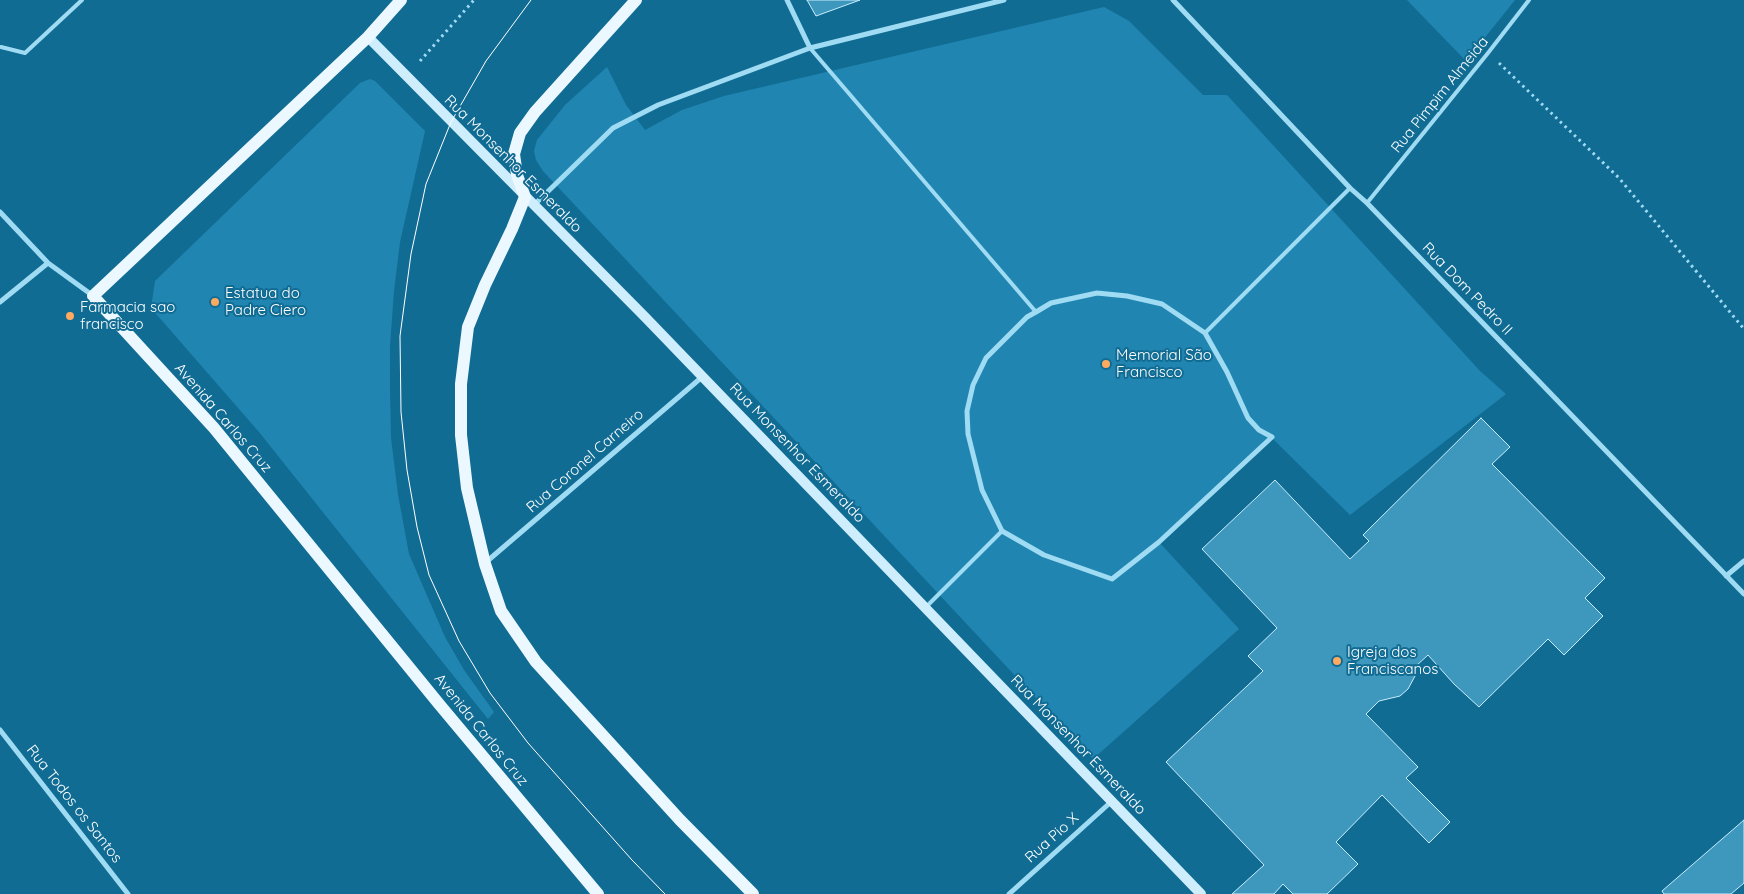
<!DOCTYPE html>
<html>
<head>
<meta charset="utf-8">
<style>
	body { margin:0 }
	canvas { display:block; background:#116c94 }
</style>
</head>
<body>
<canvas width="1744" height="894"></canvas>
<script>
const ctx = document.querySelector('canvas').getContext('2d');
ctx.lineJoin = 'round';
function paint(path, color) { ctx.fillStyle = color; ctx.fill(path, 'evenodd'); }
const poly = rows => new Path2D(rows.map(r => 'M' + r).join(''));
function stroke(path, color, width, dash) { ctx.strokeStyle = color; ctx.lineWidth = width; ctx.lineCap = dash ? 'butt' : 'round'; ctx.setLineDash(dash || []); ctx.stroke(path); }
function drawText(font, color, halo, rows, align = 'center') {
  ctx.font = font + ' Quicksand,sans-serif'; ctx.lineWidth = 4; ctx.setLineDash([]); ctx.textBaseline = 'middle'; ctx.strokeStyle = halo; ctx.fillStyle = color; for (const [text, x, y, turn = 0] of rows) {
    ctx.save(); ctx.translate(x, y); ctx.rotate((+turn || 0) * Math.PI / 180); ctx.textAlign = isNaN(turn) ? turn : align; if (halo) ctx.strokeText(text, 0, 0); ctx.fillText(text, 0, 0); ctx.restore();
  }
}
const green = poly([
	[1407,0,1515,0,1466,61],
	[1104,7,1129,21,1203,95,1227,95,1480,371,1506,394,1350,515,1272,438,1159,542,1239,629,1093,759,543,171,536,160,534,151,537,140,565,105,607,67,626,105,645,130,682,110,724,96],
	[370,79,375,81,425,131,400,242,394,291,390,345,390,389,391,438,398,495,409,554,445,637,464,670,494,712,488,719,259,432,151,308,155,281,360,83]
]);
const building = poly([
	[807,0,860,0,816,16,807,0],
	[1481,418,1510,447,1492,464,1605,578,1585,598,1603,616,1564,655,1548,639,1479,707,1454,684,1428,655,1416,666,1415,676,1408,689,1400,696,1379,701,1366,714,1418,767,1406,778,1450,822,1429,843,1382,795,1336,842,1358,864,1327,894,1293,894,1283,884,1274,894,1232,894,1264,865,1166,762,1263,671,1248,656,1277,628,1202,549,1275,480,1350,559,1369,541,1363,535,1481,418],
	[1744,820,1744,883,1731,894,1664,894,1662,891,1744,820]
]);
const path = poly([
	[420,61,474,0],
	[1499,63,1619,178,1744,329]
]);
const lane = poly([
	[1,47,25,53,82,0],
	[810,48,1036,312],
	[1367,203,1488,53,1529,0],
	[1205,333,1350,188],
	[926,607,1002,531]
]);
const street = poly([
	[787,0,810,48],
	[1173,0,1350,188,1367,203,1744,594],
	[533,206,613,128,658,105,810,48,1004,0],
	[0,212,48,263,92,295],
	[1097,293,1127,296,1162,304,1205,333,1227,372,1248,418,1259,430,1272,437,1159,542,1112,579,1044,555,1002,531,982,490,968,434,967,411,973,385,986,358,1027,317,1036,312,1051,303,1097,293],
	[0,302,48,263],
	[485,563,702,377],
	[1726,576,1744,561],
	[0,730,128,894],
	[1009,894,1112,801]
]);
const secondary = poly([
	[368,37,646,318,1201,894]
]);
const primary = poly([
	[401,0,368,37,93,296,214,428,439,704,598,894],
	[636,0,535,112,520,133,514,154,517,175,525,197,512,229,485,285,468,327,461,384,461,435,467,488,485,564,501,611,536,662,680,820,753,894]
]);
const tram = poly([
	[531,0,486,61,451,122,426,184,411,254,400,336,401,412,407,470,417,527,429,575,459,641,490,693,528,743,632,860,665,894]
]);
const markers = [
	[215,302,5,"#ffa961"],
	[70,316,5,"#ffa961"],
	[1106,364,5,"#ffa961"],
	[1337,661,5,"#ffa961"]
];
const streetNames = [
	["Rua Pimpim Almeida",1440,95,-51],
	["Rua Monsenhor Esmeraldo",513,164,45],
	["Rua Dom Pedro II",1467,289,46],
	["Avenida Carlos Cruz",223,418,49],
	["Rua Monsenhor Esmeraldo",797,453,46],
	["Rua Coronel Carneiro",585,461,-41],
	["Avenida Carlos Cruz",481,730,51],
	["Rua Monsenhor Esmeraldo",1078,745,46],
	["Rua Todos os Santos",74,804,52],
	["Rua Pio X",1052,838,-42]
];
const poiNames = [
	["Estatua do",225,293],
	["Padre Ciero",225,310],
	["Farmacia sao",80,307],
	["francisco",80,324],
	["Memorial São",1116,355],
	["Francisco",1116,372],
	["Igreja dos",1347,652],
	["Franciscanos",1347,669]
];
paint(green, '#2086b1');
paint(building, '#3e98be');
stroke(building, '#c7edfd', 1);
stroke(path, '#9fdbf3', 3, [2.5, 4]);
stroke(lane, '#9fdbf3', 4);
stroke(street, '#9fdbf3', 5);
stroke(secondary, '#cfeefd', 10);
stroke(primary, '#ebf8ff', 12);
stroke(tram, '#fff', 1);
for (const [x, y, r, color] of markers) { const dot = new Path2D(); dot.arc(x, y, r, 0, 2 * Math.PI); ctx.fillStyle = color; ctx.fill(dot); stroke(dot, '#116c94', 2); }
drawText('15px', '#fff', '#116c94', streetNames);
drawText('15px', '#fff', '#116c94', poiNames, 'left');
</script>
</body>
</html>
